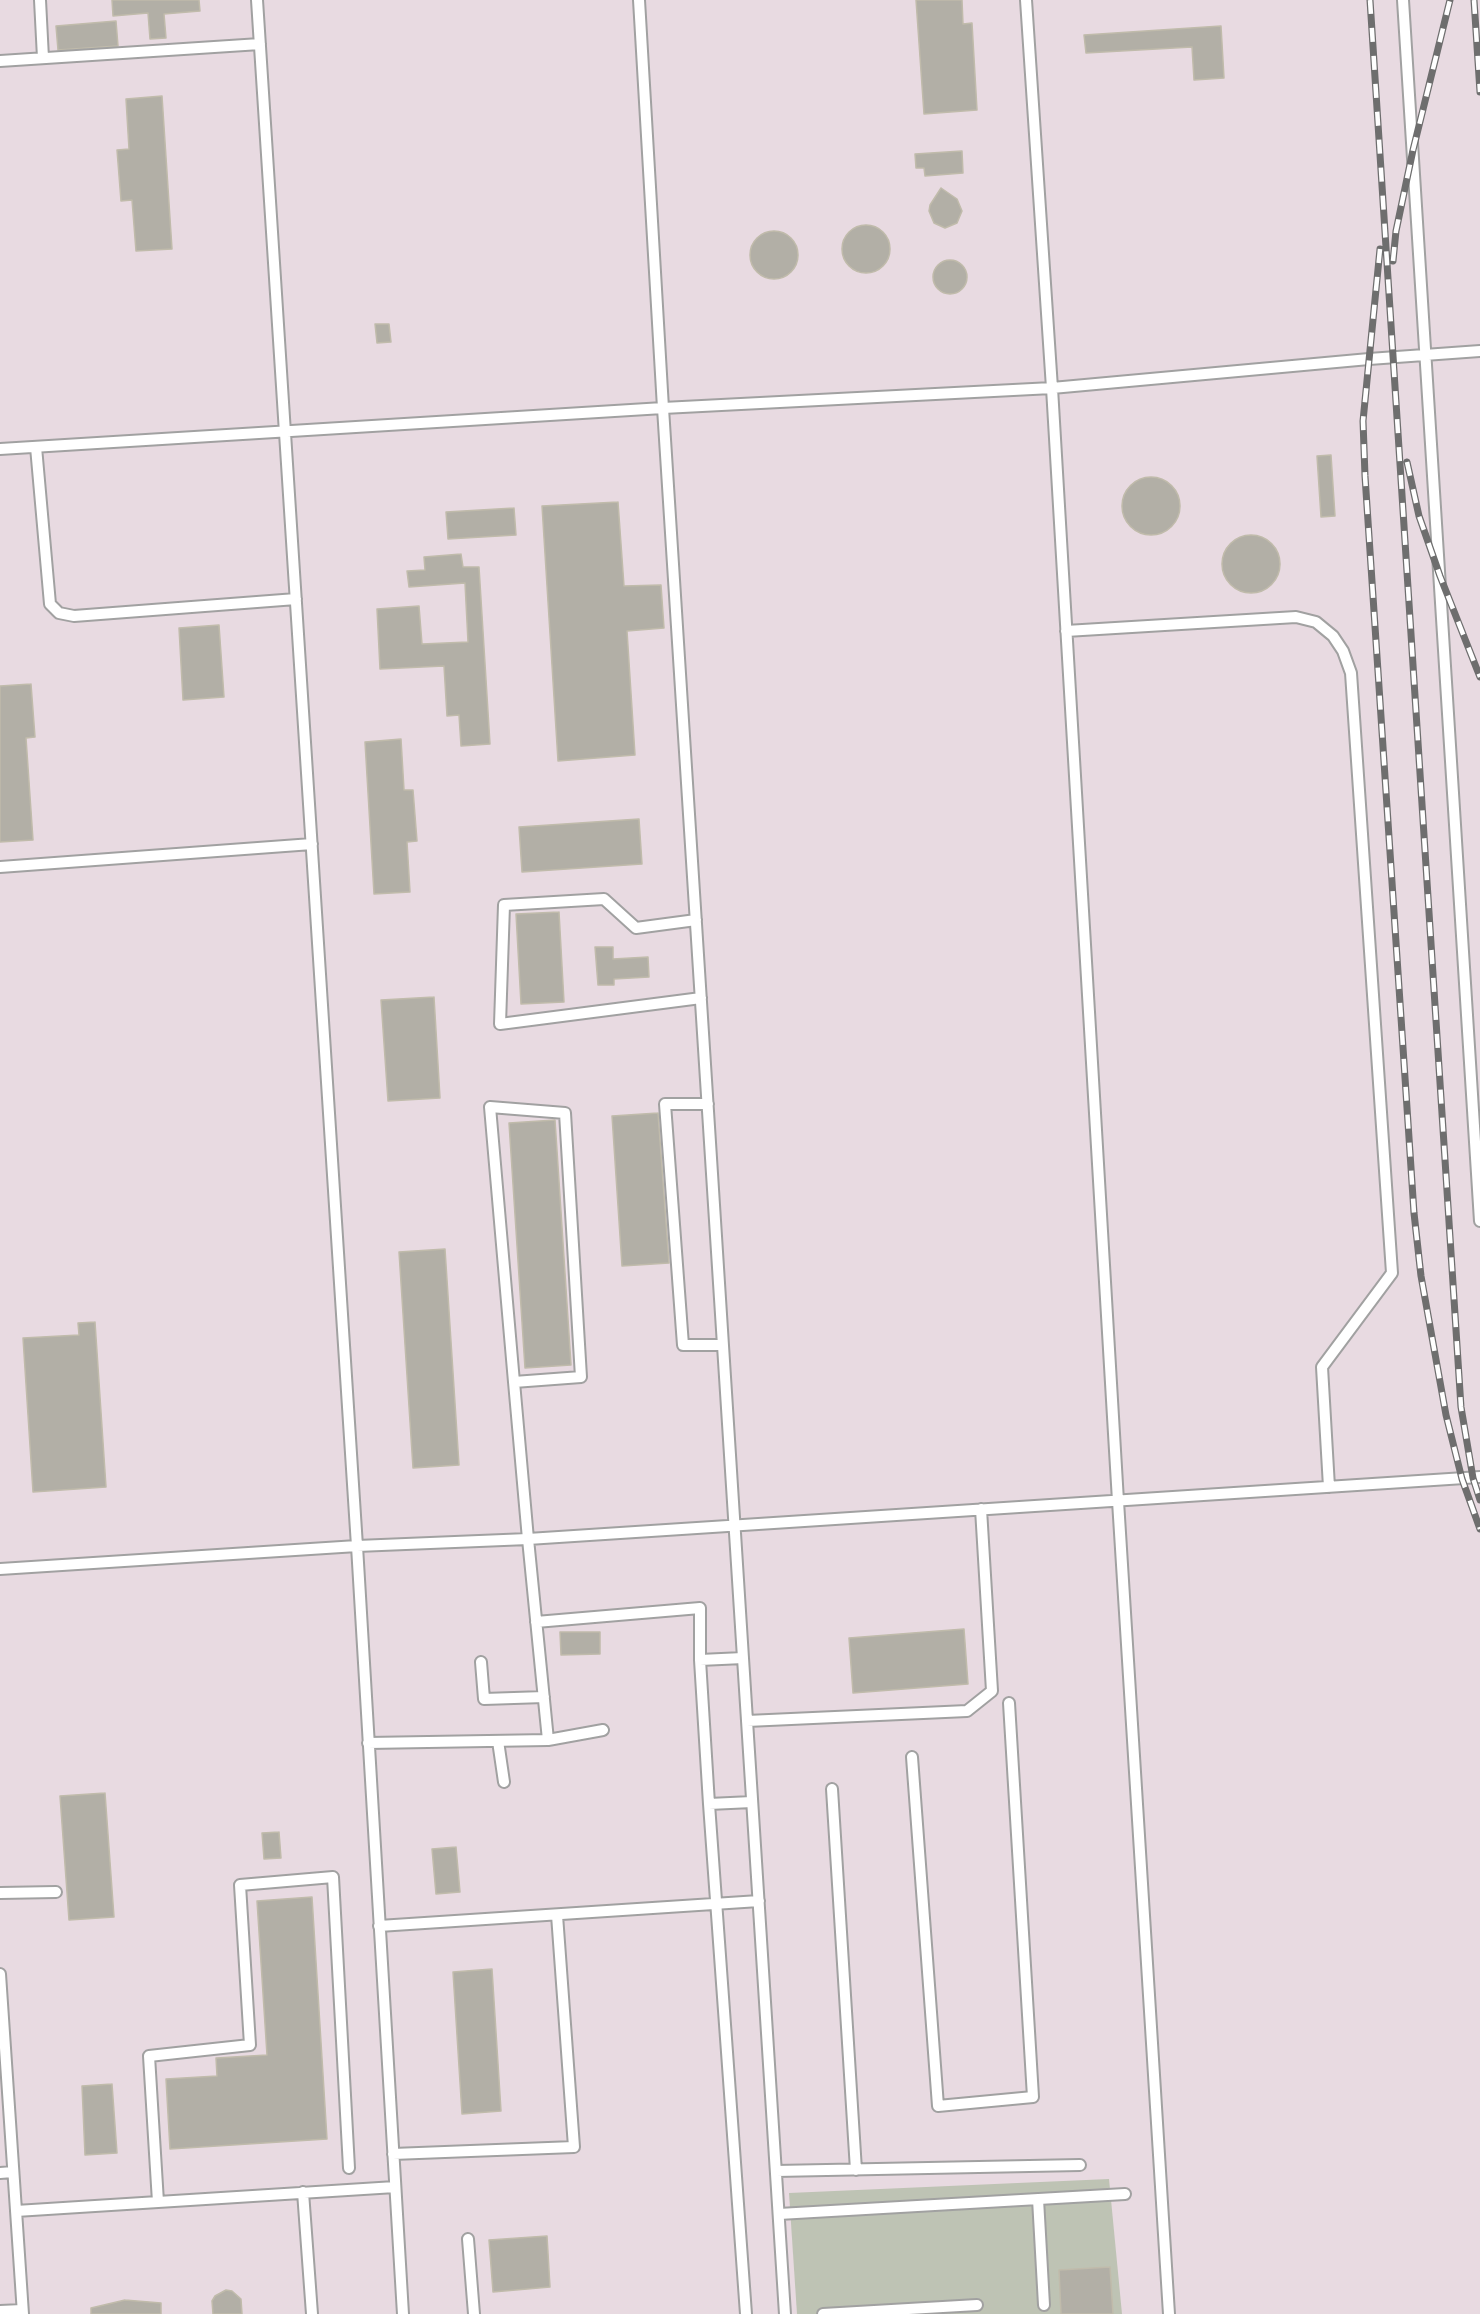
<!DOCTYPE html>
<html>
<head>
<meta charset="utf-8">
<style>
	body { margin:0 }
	canvas { display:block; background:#f0f0e8 }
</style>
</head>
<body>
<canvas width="1480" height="2314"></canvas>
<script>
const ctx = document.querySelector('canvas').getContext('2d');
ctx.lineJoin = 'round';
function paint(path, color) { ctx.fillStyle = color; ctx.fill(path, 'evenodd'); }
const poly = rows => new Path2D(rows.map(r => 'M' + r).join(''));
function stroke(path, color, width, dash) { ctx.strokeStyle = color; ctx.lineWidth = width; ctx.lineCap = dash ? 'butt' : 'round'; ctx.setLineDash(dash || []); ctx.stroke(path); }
const industrial = poly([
	[0,0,1480,0,1480,2314,0,2314]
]);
const construction = poly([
	[1109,2179,1122,2314,797,2314,789,2193]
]);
const building = poly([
	[112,0,199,0,200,11,164,14,166,38,150,39,148,13,113,16,112,0],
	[916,0,962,0,963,24,972,23,977,110,924,114,916,0],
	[116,21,118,46,58,50,56,26,116,21],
	[1221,26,1224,78,1194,80,1192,47,1086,53,1084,35,1221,26],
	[162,96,172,249,136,251,132,200,121,201,117,150,129,149,126,99,162,96],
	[962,151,963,173,925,176,924,168,916,168,915,154,962,151],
	[941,188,957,199,962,211,957,223,945,228,934,223,929,211,930,205,941,188],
	'842 249a24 24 0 1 1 48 0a24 24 0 1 1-48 0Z',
	'750 255a24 24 0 1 1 48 0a24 24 0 1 1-48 0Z',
	'933 277a17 17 0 1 1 34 0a17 17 0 1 1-34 0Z',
	[375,324,389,324,391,342,377,343,375,324],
	[1331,455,1335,516,1321,517,1317,456,1331,455],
	'1122 506a29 29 0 1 1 58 0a29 29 0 1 1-58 0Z',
	[618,502,624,586,661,585,664,628,627,631,635,755,558,761,542,506,618,502],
	[514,508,516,535,448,539,446,512,514,508],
	'1222 564a29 29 0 1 1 58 0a29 29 0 1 1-58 0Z',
	[461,554,463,567,479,567,490,744,461,746,459,715,447,716,444,666,380,669,377,609,419,606,422,644,468,642,465,583,409,587,407,571,425,570,424,557,461,554],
	[219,625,224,697,183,700,179,628,219,625],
	[31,684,35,737,26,738,33,840,0,842,0,686,31,684],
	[401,739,404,790,413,790,417,841,407,842,410,892,374,894,365,742,401,739],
	[639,819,642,864,522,872,519,827,639,819],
	[559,912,564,1002,521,1004,516,914,559,912],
	[595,947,613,947,613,959,648,957,649,977,614,979,614,985,598,985,595,947],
	[434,997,440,1098,388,1101,381,1000,434,997],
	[658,1113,669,1263,622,1266,612,1116,658,1113],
	[555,1120,571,1365,525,1368,509,1123,555,1120],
	[445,1249,459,1465,413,1468,399,1252,445,1249],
	[95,1322,106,1487,33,1492,23,1338,79,1335,78,1323,95,1322],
	[964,1629,968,1684,853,1693,849,1638,964,1629],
	[560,1632,600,1632,600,1654,561,1655,560,1632],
	[105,1793,114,1917,69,1920,60,1796,105,1793],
	[279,1832,281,1858,264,1859,262,1833,279,1832],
	[456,1847,460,1892,436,1894,432,1849,456,1847],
	[312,1897,327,2139,170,2149,166,2079,217,2076,216,2058,267,2055,257,1901,312,1897],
	[492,1969,501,2111,462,2114,453,1972,492,1969],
	[112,2084,117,2153,85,2155,82,2086,112,2084],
	[547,2236,550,2287,493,2292,489,2240,547,2236],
	[1110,2267,1113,2314,1061,2314,1059,2270,1110,2267],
	[226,2290,232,2291,241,2299,242,2314,213,2314,212,2301,215,2296,226,2290],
	[125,2300,161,2303,161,2314,91,2314,91,2308,125,2300]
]);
const lane = poly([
	[40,0,43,58],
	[257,0,357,1546,403,2314],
	[639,0,663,408,785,2314],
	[1026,0,1052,388,1118,1501,1169,2314],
	[1403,0,1480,1221],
	[0,61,260,44],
	[36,447,50,604,59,613,74,616,296,599],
	[0,449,663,408,1052,388,1369,359,1480,351],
	[1066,631,1296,617,1316,622,1333,636,1343,651,1351,673,1392,1273,1322,1367,1329,1487],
	[0,867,312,844],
	[696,920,636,928,604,899,504,905,500,1024,701,998],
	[708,1104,665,1104,683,1345,723,1345],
	[0,1569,357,1546,528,1539,1480,1477],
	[536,1622,700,1608,700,1660],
	[743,1658,700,1660,709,1804,752,1802],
	[481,1662,484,1699,544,1697],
	[747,1721,967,1711,992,1691,981,1509],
	[548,1740,603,1730],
	[498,1741,504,1782],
	[368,1743,548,1740,528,1539,514,1382,490,1107,565,1113,581,1377,514,1382],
	[912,1757,938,2106,1033,2097,1009,1703],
	[832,1789,856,2170],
	[709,1804,746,2314],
	[0,1893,56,1892],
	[379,1926,759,1901],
	[0,1974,23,2314],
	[393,2154,574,2147,557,1915],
	[776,2171,1080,2165],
	[0,2173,13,2172],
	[303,2192,312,2314],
	[1038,2199,1044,2305],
	[158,2202,149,2056,250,2045,240,1885,333,1877,349,2168],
	[16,2211,395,2187],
	[779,2214,1125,2194],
	[468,2239,474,2314],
	[0,2311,22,2310],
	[823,2314,977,2305]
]);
const rail = poly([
	[1370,0,1461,1407,1473,1478,1480,1500],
	[1474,0,1480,92],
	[1380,249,1363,421,1365,476,1414,1213,1421,1276,1446,1415,1462,1479,1480,1529],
	[1393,261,1396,231,1413,150,1450,0],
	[1407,462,1419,516,1440,576,1480,677]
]);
paint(industrial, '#e8dae1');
paint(construction, '#bec3b4');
paint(building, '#b2afa6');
stroke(building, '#c0bbab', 1.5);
stroke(lane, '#a1a1a1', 14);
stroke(lane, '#fff', 10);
stroke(rail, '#6e6e6e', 7);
stroke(rail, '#fff', 4.5, [14]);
</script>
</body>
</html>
